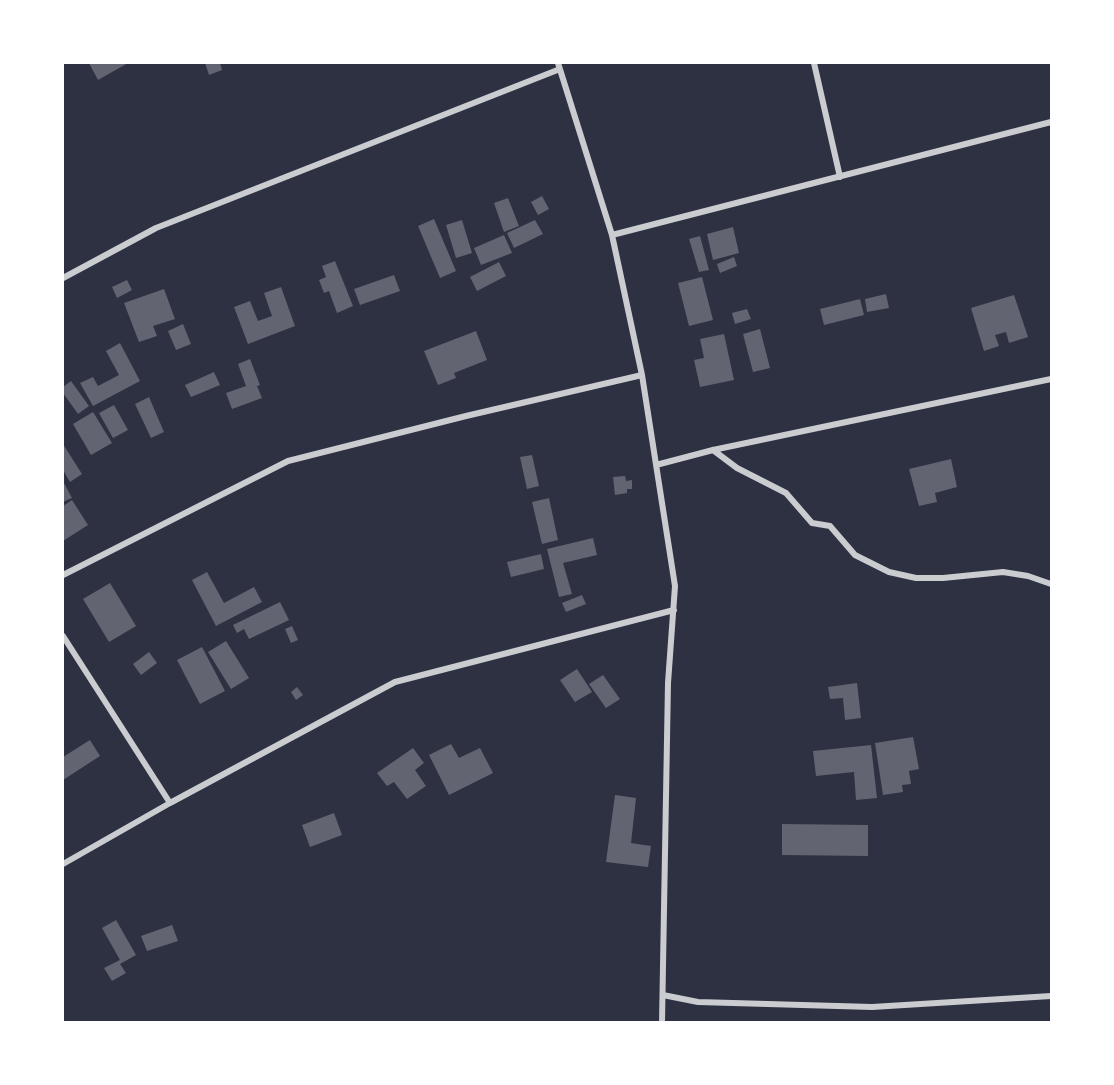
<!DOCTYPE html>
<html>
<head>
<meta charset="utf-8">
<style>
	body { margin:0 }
	#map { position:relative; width:1114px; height:1085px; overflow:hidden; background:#2d3142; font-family:"Zilla Slab",serif }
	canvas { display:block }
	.frame { position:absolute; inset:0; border:64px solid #fff; pointer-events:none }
</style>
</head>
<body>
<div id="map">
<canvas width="1114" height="1085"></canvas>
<div class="frame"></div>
</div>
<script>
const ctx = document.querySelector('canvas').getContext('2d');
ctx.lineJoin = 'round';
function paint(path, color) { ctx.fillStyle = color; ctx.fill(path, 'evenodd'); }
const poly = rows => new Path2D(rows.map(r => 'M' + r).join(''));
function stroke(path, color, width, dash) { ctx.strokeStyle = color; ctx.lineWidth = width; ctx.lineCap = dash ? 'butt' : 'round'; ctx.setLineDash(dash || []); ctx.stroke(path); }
const building = poly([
	[89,63,128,63,98,80],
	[205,63,220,63,222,70,209,75],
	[542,196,549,209,538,215,531,202],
	[508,198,519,226,504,232,494,203],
	[434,219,456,271,440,278,418,226],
	[462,220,472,253,456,258,446,225],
	[535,220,543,234,514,248,507,233],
	[733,227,739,253,713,260,707,234],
	[504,235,512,253,481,265,474,248],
	[700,236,709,270,699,272,689,239],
	[734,257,737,266,720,273,717,264],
	[335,261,353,306,337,313,329,291,324,293,319,280,326,277,322,266],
	[499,262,506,276,477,291,470,277],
	[394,275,400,291,360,305,354,289],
	[702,277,713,320,689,326,678,283],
	[127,280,132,290,117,298,112,287],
	[281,287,295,326,248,344,234,307,250,301,258,321,272,316,264,293],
	[164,289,175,319,153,326,157,336,139,342,124,303],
	[886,294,889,308,867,312,865,299],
	[1014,295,1028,337,1009,343,1006,332,995,335,999,346,984,351,971,308],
	[860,299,864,315,824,325,820,309],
	[747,309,751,319,735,324,732,313],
	[183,324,191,344,176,350,168,331],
	[760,329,770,368,753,372,743,334],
	[476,331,487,360,454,373,456,378,438,385,424,351],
	[724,334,734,380,700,387,694,360,704,358,700,339],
	[120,343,140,381,93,406,80,383,93,377,98,386,119,375,106,351],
	[250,359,260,385,257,386,262,398,232,409,226,393,246,386,238,364],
	[214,372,220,385,191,397,185,385],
	[71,381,89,406,78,414,63,393,63,387],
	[149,397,164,432,151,438,135,404],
	[114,405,128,430,113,438,99,413],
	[93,412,112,443,91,455,73,424],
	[63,444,82,474,70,482,63,470],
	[532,455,539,486,527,489,520,457],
	[951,459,957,487,935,493,937,502,919,506,909,469],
	[625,476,626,481,632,480,632,489,627,489,627,493,615,495,613,477],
	[63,481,72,498,63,502],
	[549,498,558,540,542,544,532,502],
	[72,500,88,525,63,541,63,506],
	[593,538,597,555,563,563,572,594,559,597,547,549],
	[541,554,544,569,511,577,507,562],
	[207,572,224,603,254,587,262,602,216,626,192,580],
	[110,583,136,626,109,642,83,599],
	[582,595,586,604,566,612,562,603],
	[280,602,289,620,249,639,244,629,237,633,233,625],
	[292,626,298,640,291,643,285,629],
	[226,641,249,678,231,689,208,652],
	[202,647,225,691,200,704,177,660],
	[149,652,157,663,141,675,133,664],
	[577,669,592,692,575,702,560,680],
	[603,675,620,699,606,708,589,684],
	[857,683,861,718,845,720,843,698,830,699,828,687],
	[297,687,303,695,296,700,291,692],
	[913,737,919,769,909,771,911,784,902,785,903,792,883,795,875,743],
	[90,740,100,756,63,780,63,757],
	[451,744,459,758,480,748,493,773,449,795,429,755],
	[871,745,877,798,856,800,854,772,816,776,813,751],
	[413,748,424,763,415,770,426,786,407,799,394,782,387,786,377,773],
	[615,795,636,798,631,843,651,846,648,867,606,862],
	[334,813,342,835,310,847,302,825],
	[782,824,868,825,868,856,782,855],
	[116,920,136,955,120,964,126,973,112,981,104,968,120,960,102,928],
	[172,925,178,941,147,951,141,936]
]);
const minor = poly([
	[558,63,612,235,642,375,675,586,668,683,662,1022],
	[814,63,840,177],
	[612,235,1051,122],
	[63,278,156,228,560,69],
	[713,450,737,468,786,493,812,523,830,526,855,555,889,572,916,578,943,578,1003,572,1028,576,1051,584],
	[656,465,713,450,1051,379],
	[63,575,288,461,466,416,642,375],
	[63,636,170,803],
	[63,864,170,803,395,682,674,610],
	[663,995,698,1002,872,1007,1051,996]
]);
paint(building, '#626471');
stroke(minor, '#caccd0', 6);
</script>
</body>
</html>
